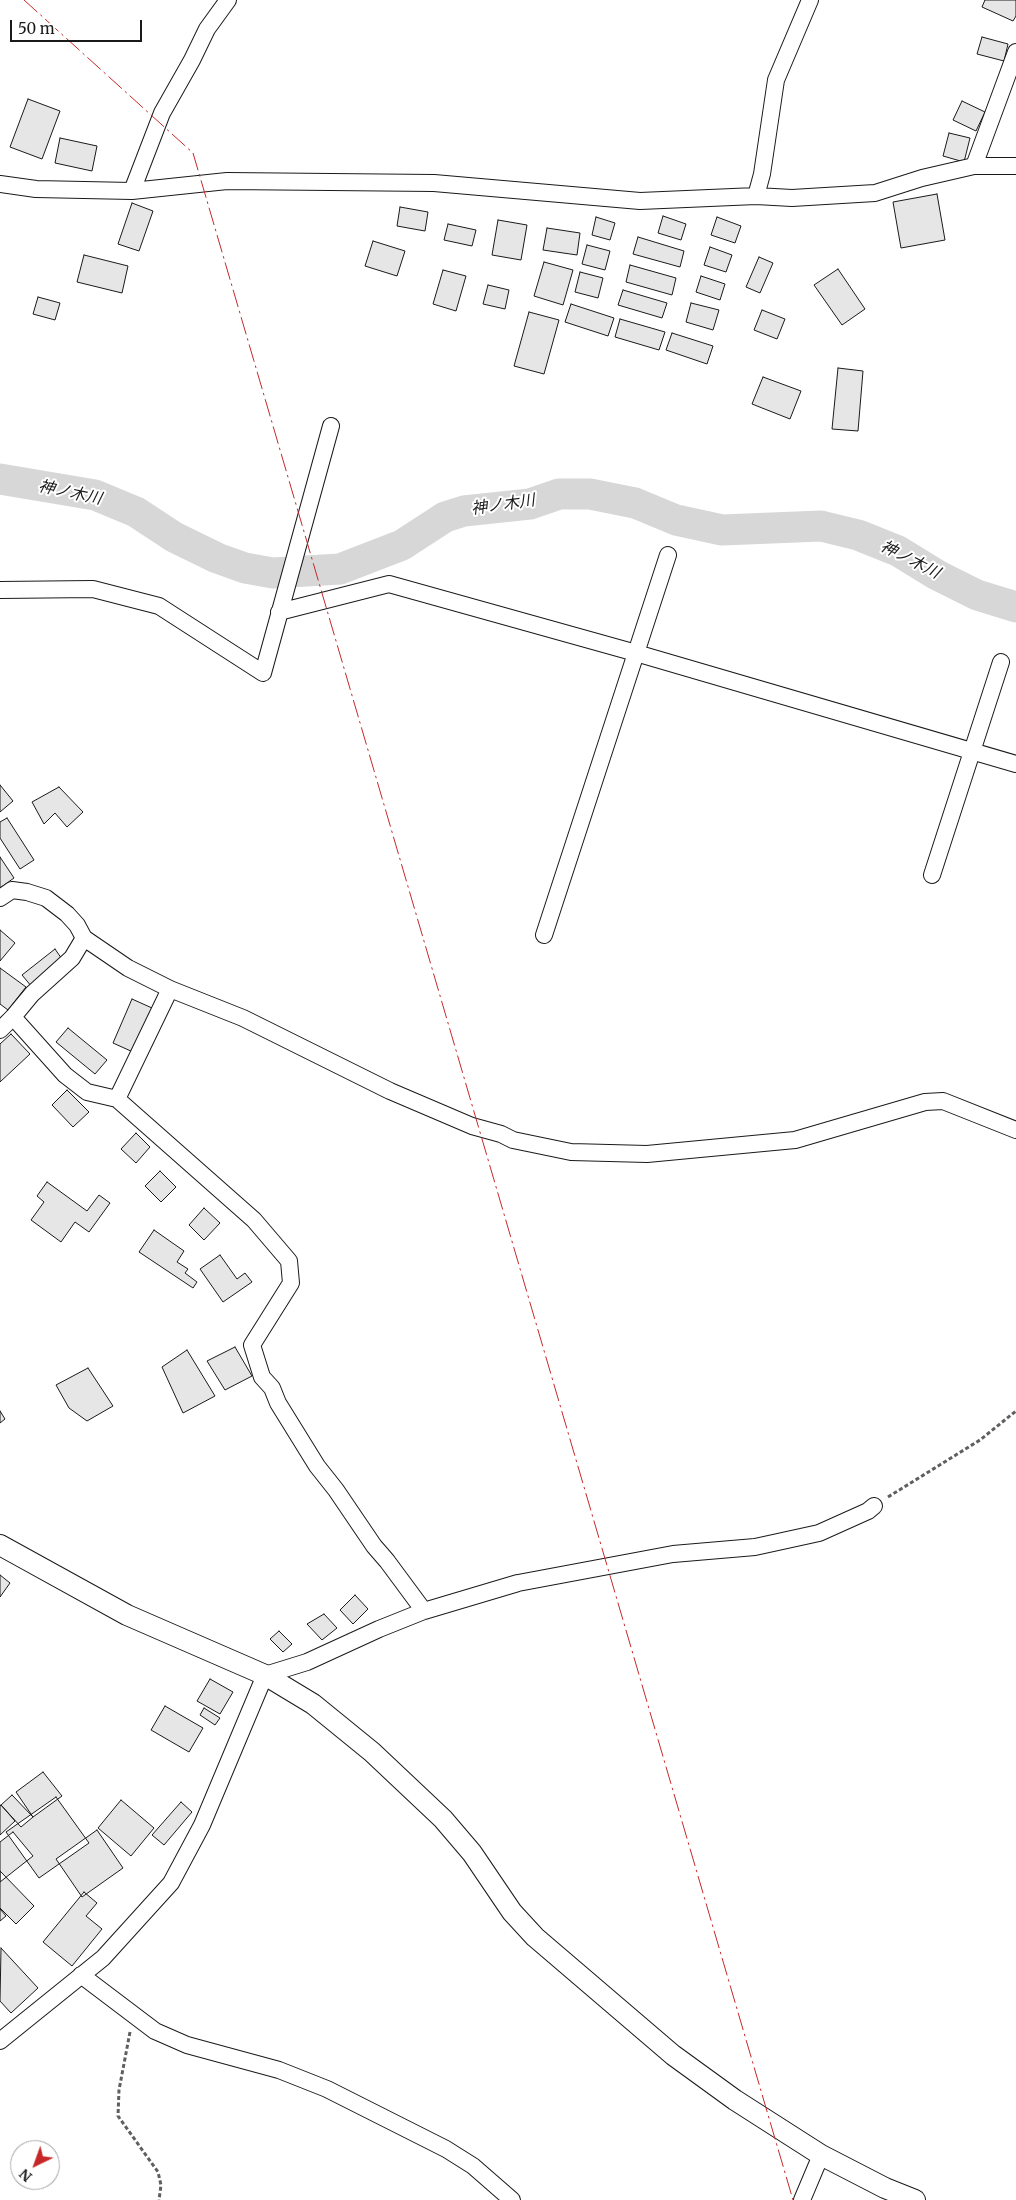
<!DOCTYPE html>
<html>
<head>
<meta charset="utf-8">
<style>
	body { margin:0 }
	#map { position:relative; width:1016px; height:2200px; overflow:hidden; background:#fff; font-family:Merriweather,serif }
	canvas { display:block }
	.north { position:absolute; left:10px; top:2140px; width:50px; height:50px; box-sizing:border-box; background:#fff; border:1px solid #a3a3a3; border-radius:50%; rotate:222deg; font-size:14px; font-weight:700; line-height:20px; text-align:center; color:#1a1a1a }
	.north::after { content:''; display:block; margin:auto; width:18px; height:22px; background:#c62828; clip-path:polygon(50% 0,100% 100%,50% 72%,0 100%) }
	.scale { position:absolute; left:10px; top:20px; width:132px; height:22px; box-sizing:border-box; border:2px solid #1a1a1a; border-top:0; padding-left:6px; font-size:15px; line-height:18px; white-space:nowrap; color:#1a1a1a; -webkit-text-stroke:4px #fff; paint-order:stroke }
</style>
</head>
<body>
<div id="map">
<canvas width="1016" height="2200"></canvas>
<div class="north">N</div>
<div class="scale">50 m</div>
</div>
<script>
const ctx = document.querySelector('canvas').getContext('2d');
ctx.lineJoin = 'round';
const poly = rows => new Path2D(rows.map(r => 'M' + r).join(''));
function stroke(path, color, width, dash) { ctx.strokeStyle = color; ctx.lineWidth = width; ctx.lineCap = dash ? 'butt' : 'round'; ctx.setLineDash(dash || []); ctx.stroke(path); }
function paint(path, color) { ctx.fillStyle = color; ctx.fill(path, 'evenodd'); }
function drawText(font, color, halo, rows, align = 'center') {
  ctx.font = font + ' Merriweather,"Noto Sans JP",serif'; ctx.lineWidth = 4; ctx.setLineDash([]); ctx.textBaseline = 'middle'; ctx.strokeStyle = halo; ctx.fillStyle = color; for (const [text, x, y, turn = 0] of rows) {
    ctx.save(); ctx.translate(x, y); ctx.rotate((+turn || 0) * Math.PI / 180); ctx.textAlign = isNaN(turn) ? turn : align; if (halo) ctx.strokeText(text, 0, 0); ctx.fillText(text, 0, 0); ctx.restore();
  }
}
const river = poly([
	[0,479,95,495,136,512,174,537,217,558,245,568,273,573,340,569,402,545,445,517,464,511,530,504,559,494,590,494,635,503,676,520,722,530,821,526,858,535,898,551,937,575,977,595,1016,607]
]);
const building = poly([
	[985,0,1016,0,1016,16,1013,21,982,7,985,0],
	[982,37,1008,44,1004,61,977,54,982,37],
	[28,99,60,111,42,159,10,147,28,99],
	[962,101,985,112,976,131,953,120,962,101],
	[949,133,970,138,964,162,943,156,949,133],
	[60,138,97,146,92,171,55,163,60,138],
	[937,194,945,240,901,248,893,202,937,194],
	[132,203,153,211,139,251,118,244,132,203],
	[400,207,428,212,425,231,397,226,400,207],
	[663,216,686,224,681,240,658,233,663,216],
	[596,217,615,223,610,240,592,235,596,217],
	[717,217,741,226,735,243,711,235,717,217],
	[498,220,527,225,521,260,492,255,498,220],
	[448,224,476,230,472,246,444,240,448,224],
	[547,228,580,233,577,255,543,250,547,228],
	[638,237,684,251,680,267,633,254,638,237],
	[373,241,405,251,397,276,365,266,373,241],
	[587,245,610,251,605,270,582,264,587,245],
	[710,247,732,255,726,272,704,265,710,247],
	[84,255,128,266,122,293,77,282,84,255],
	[759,257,773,263,760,293,746,287,759,257],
	[544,262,573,270,563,305,534,296,544,262],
	[630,265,676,278,672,295,626,282,630,265],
	[838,269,865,309,842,325,814,285,838,269],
	[443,270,466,276,456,311,433,304,443,270],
	[580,272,603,278,598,298,575,292,580,272],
	[701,276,725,284,720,300,696,292,701,276],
	[488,285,509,290,505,309,483,304,488,285],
	[623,290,667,303,662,318,618,305,623,290],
	[38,297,60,303,55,320,33,314,38,297],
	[691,303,719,310,713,330,686,322,691,303],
	[571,304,614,318,608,336,565,322,571,304],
	[762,310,785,319,777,339,754,330,762,310],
	[529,312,559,320,544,374,514,366,529,312],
	[620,319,665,332,659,350,615,337,620,319],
	[672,333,713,346,707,364,666,350,672,333],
	[838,368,863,371,858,431,832,429,838,368],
	[763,377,801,391,790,419,752,404,763,377],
	[0,785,13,801,0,812,0,785],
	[59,787,83,812,67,827,55,813,44,824,32,802,59,787],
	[7,818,34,860,20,869,0,838,0,822,7,818],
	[0,857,14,878,0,888,0,857],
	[0,930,15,943,0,961,0,930],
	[55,949,64,962,32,987,22,975,55,949],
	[0,968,26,987,8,1010,0,1004,0,968],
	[132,999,152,1008,133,1052,113,1043,132,999],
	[68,1028,107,1060,95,1074,56,1042,68,1028],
	[11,1034,30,1054,0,1082,0,1044,11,1034],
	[67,1090,89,1112,73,1127,52,1105,67,1090],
	[136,1133,150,1147,136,1163,121,1149,136,1133],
	[160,1171,176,1187,161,1202,145,1186,160,1171],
	[47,1182,87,1211,99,1195,110,1203,89,1232,75,1222,61,1242,31,1220,44,1202,37,1196,47,1182],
	[204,1208,220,1223,204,1240,189,1225,204,1208],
	[154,1230,184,1251,177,1262,188,1269,185,1273,197,1282,193,1288,139,1252,154,1230],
	[220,1255,237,1279,245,1273,252,1282,223,1302,200,1269,220,1255],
	[235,1347,252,1376,225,1390,207,1361,235,1347],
	[187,1350,215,1396,183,1413,162,1367,187,1350],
	[88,1368,113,1406,87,1421,69,1408,56,1385,88,1368],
	[0,1411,5,1419,0,1423,0,1411],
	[0,1575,10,1583,0,1597,0,1575],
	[355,1595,368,1609,353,1624,340,1610,355,1595],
	[324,1614,337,1628,322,1640,307,1624,324,1614],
	[279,1631,292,1644,283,1652,270,1639,279,1631],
	[210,1679,233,1692,220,1714,197,1701,210,1679],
	[165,1706,203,1728,189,1752,151,1730,165,1706],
	[204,1708,220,1718,215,1725,200,1715,204,1708],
	[43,1772,62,1796,33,1817,16,1792,43,1772],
	[12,1795,33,1817,21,1827,1,1805,12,1795],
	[56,1797,89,1843,39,1878,6,1832,56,1797],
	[121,1800,154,1828,131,1856,98,1828,121,1800],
	[181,1802,192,1812,164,1845,152,1835,181,1802],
	[1,1805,15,1821,0,1835,0,1806,1,1805],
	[97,1830,123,1868,82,1897,56,1859,97,1830],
	[13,1832,33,1856,0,1882,0,1842,13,1832],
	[0,1871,34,1906,16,1924,0,1908,0,1871],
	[84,1892,97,1903,86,1916,102,1929,72,1966,43,1942,84,1892],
	[0,1909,6,1916,0,1921,0,1909],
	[1,1948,38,1988,11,2013,0,2001,1,1948]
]);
const path = poly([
	[888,1497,980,1440,1016,1411],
	[130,2032,119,2090,118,2116,158,2172,161,2185,159,2200]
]);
const minor = poly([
	[974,166,1016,52],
	[0,184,36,189,132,191,227,181,434,183,640,201,756,196,792,198,875,193,922,178,974,166,1016,166],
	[132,191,162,113,192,60,207,29,228,0],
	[756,196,762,174,776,80,810,0],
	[0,590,93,589,159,606,263,673,331,426],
	[279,612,389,584,636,653,1016,764],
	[932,875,1001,662],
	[0,898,12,890,27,892,46,898,67,914,77,925,84,938,128,968,170,989],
	[544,935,668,555],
	[13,1017,32,994,72,958,84,938],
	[0,1030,13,1017,65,1075,87,1092,117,1099,254,1220,289,1261,291,1283,252,1345,262,1377,272,1388,278,1403,317,1466,336,1490,374,1546,387,1561,424,1611],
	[117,1099,170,989,243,1018,390,1091,472,1126,501,1134,513,1140,571,1152,647,1154,795,1140,925,1102,943,1101,1016,1130],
	[81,1975,155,2031,187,2045,279,2070,327,2089,446,2149,473,2166,512,2200],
	[0,2041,103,1958,171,1883,202,1825,265,1675,307,1662,379,1629,424,1611,518,1583,673,1554,755,1547,819,1533,868,1511,874,1506],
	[802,2200,821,2155]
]);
const tertiary = poly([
	[0,1545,127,1615,265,1675,313,1704,372,1752,443,1819,472,1853,512,1912,535,1937,673,2055,735,2100,821,2155,885,2188,915,2200]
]);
const power = poly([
	[24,0,193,153,793,2200]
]);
const waterNames = [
	["神ノ木川",70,493,12],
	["神ノ木川",503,505,-8],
	["神ノ木川",910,560,27]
];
stroke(river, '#d7d7d7', 31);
paint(building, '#e6e6e6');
stroke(building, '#1a1a1a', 1);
stroke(minor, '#1a1a1a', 18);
stroke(tertiary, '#1a1a1a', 22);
stroke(path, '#5f5f5f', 3, [4, 2.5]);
stroke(minor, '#fff', 16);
stroke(tertiary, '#fff', 20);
stroke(power, '#c62828', 1, [18, 4, 2.5, 4]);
drawText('italic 16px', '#1a1a1a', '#fff', waterNames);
</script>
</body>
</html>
